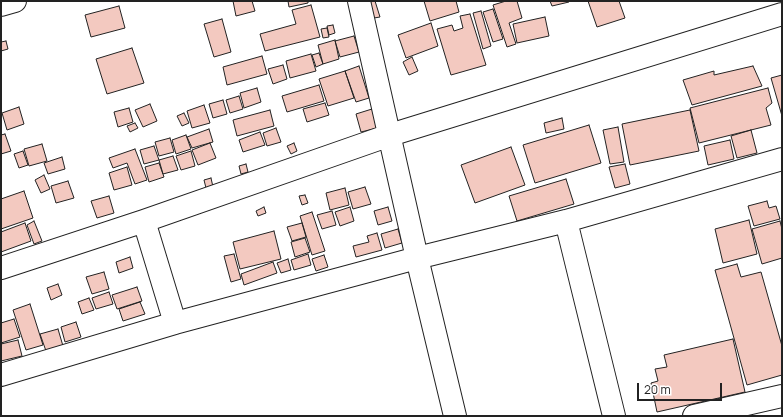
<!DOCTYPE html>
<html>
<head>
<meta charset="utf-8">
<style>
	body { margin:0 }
	#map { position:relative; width:783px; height:417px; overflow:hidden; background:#fff; font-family:Manrope,sans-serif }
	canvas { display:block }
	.frame { position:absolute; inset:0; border:2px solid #222; pointer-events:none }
	.scale { position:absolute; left:637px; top:383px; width:85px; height:18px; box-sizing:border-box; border:2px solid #222; border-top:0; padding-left:5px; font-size:12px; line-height:14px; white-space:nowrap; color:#222; -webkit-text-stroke:3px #fff; paint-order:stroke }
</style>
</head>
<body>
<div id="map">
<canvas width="783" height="417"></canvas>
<div class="frame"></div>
<div class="scale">20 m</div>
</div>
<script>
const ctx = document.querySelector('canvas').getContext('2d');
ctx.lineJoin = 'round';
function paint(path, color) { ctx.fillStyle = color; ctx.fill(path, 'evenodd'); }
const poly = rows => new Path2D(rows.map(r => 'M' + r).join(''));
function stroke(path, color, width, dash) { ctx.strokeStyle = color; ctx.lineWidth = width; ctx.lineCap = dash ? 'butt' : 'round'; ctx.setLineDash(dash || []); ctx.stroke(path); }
const building = poly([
	[233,1,252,1,255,11,236,16,233,1],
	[288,1,308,1,308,3,289,7,288,1],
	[375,1,380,17,374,18,370,2,375,1],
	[424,1,456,1,459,12,430,21,424,1],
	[506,1,517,1,522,18,509,23,516,44,507,47,493,5,506,1],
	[550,1,569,1,569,2,552,6,550,1],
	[588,1,619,1,625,18,597,27,588,1],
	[311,5,320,37,265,51,260,34,296,24,292,10,311,5],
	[119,6,125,28,91,37,85,15,119,6],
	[493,9,503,39,493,42,483,12,493,9],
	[481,11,491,46,483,49,473,13,481,11],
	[470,14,486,65,451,75,437,29,452,25,454,31,463,28,460,16,470,14],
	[545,17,549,36,517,43,513,24,545,17],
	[222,19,231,52,214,57,204,24,222,19],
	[431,23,438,46,406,58,398,35,431,23],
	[333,25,335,33,329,35,327,26,333,25],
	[327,28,329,37,323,38,321,29,327,28],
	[354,36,359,52,340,57,335,41,354,36],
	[335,40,339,59,323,64,318,45,335,40],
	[6,41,8,49,1,51,1,42,6,41],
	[132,48,144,83,107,94,96,59,132,48],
	[319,53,323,64,316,67,312,55,319,53],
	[311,54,316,71,290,78,286,61,311,54],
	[262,56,267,74,227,85,223,67,262,56],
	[412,57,418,71,409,75,403,62,412,57],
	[283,65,287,79,273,84,268,69,283,65],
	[359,66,369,98,356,102,345,71,359,66],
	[753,66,762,86,692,105,683,80,714,71,714,75,753,66],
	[345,71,354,98,328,106,319,79,345,71],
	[782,75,782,116,771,78,782,75],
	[319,85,324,101,287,112,282,96,319,85],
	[257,88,261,102,244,108,240,93,257,88],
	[768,88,772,103,766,108,771,125,699,143,690,108,768,88],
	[239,96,243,109,230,113,226,100,239,96],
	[223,100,227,114,213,118,209,104,223,100],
	[325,103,329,115,307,122,303,109,325,103],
	[150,104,157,121,143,127,135,110,150,104],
	[204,105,210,123,192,128,187,111,204,105],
	[19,107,24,124,7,130,2,113,19,107],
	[129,108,133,122,118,127,114,112,129,108],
	[372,109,377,128,361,132,356,114,372,109],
	[270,110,274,126,237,136,233,120,270,110],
	[690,110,699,151,630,165,622,124,690,110],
	[184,113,189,123,182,126,177,116,184,113],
	[562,118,564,129,546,133,544,123,562,118],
	[135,123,138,128,130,132,127,126,135,123],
	[589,125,601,163,535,183,523,145,589,125],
	[618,127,624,162,610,164,603,130,618,127],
	[276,128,281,142,267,146,263,133,276,128],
	[209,129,213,142,192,148,187,137,209,129],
	[751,130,757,153,737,158,731,136,751,130],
	[260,132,265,145,243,152,239,140,260,132],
	[5,134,11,151,1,154,1,135,5,134],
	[186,135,191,149,176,154,172,140,186,135],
	[170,138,174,152,159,156,155,142,170,138],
	[730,140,734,159,708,165,704,146,730,140],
	[210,143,216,158,198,165,192,150,210,143],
	[294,143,297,151,291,154,287,146,294,143],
	[42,144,47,161,29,166,24,149,42,144],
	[154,146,159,160,144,164,140,150,154,146],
	[511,147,525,185,475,203,461,165,511,147],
	[135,149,147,180,135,184,127,163,113,168,109,158,135,149],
	[23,151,28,165,19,168,14,154,23,151],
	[191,151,195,166,181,170,176,156,191,151],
	[173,156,178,170,163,174,159,160,173,156],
	[62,157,65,169,48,174,44,163,62,157],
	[159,163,164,177,149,182,145,167,159,163],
	[246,164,248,172,241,174,239,166,246,164],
	[625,164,630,184,615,188,609,167,625,164],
	[127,167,132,185,114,190,109,173,127,167],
	[44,175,50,189,41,193,35,180,44,175],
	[211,178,213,187,206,188,204,180,211,178],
	[566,179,574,204,517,221,509,196,566,179],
	[68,181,74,198,56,203,51,186,68,181],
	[365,187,371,204,353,209,348,192,365,187],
	[345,188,349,205,330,210,326,193,345,188],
	[24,191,33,218,1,229,1,199,24,191],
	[305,195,308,203,302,205,299,196,305,195],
	[109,196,114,213,97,218,91,201,109,196],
	[767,201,769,208,776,206,780,219,754,226,748,206,767,201],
	[264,207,266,213,258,216,256,211,264,207],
	[350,207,354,221,340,226,335,212,350,207],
	[388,207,392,221,378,225,374,211,388,207],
	[332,211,336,225,322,229,317,215,332,211],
	[312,212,325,251,312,255,300,216,312,212],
	[749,220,757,254,723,263,715,229,749,220],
	[34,221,42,241,34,244,27,225,34,221],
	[780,221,782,229,782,258,762,264,752,229,780,221],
	[25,223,31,241,1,252,1,232,25,223],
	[302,223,306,237,292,241,287,227,302,223],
	[398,229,402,243,385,248,381,234,398,229],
	[274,231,281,259,240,269,233,242,274,231],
	[377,233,382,250,356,257,353,246,369,242,367,236,377,233],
	[305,238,310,252,295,257,291,242,305,238],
	[234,254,241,279,231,282,224,256,234,254],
	[308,254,311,265,294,270,291,260,308,254],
	[324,255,328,267,316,271,312,259,324,255],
	[130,257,133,268,119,273,116,262,130,257],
	[288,259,291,270,281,273,277,263,288,259],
	[273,262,277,273,244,285,241,274,273,262],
	[737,264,741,277,761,272,782,346,782,375,747,385,715,270,737,264],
	[104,272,109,289,92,294,86,277,104,272],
	[58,284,62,295,51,300,47,288,58,284],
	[137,287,142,301,117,309,112,295,137,287],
	[109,292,113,304,96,309,92,298,109,292],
	[89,298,94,310,82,314,78,302,89,298],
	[140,302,145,314,123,321,119,309,140,302],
	[30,304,43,345,26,350,13,310,30,304],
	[14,319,20,337,1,343,1,323,14,319],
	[76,322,81,337,65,342,61,327,76,322],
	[58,329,63,346,46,351,40,334,58,329],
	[733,339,745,392,657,412,651,383,658,381,655,369,667,367,664,355,733,339],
	[18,340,22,356,1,361,1,344,18,340]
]);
const minor = poly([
	[359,1,417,258,455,416],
	[1,5,15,1],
	[144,221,175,323],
	[566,221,614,416],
	[1,268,144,221,390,135,782,14],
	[1,375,175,323,417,258,566,221,782,159],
	[694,416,782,396]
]);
paint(building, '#f3c9c0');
stroke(building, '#222', 1);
stroke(minor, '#222', 24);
stroke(minor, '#fff', 22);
</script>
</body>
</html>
